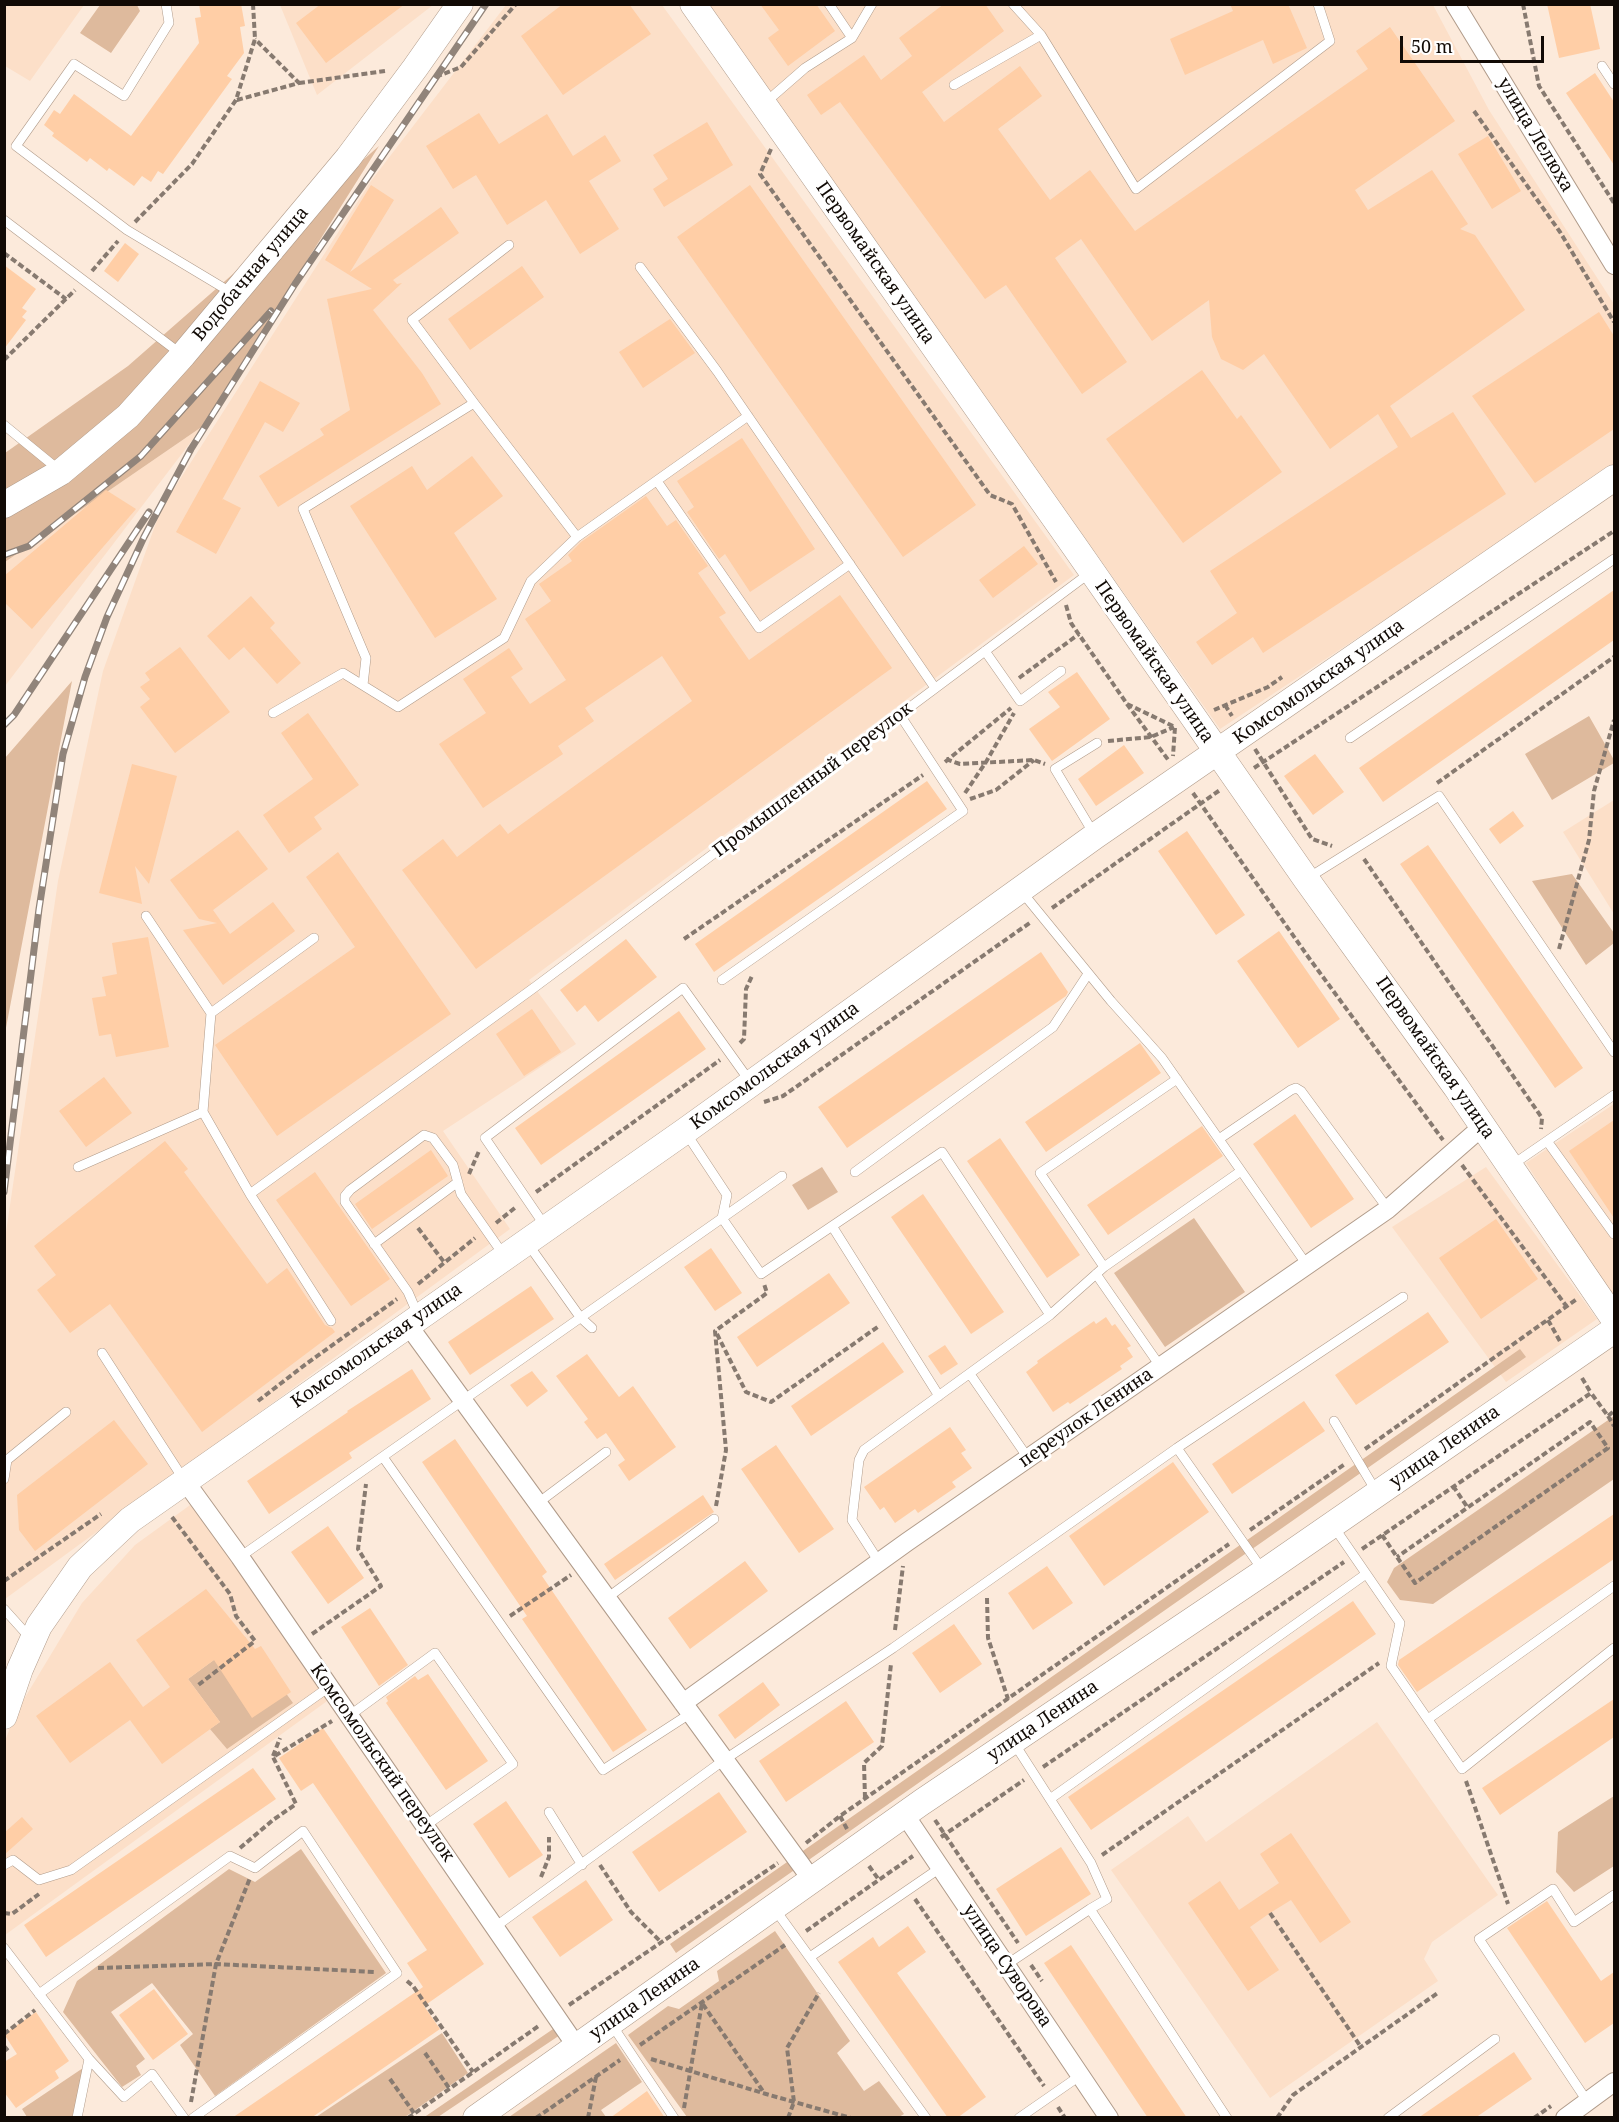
<!DOCTYPE html>
<html>
<head>
<meta charset="utf-8">
<style>
	body { margin:0 }
	#map { position:relative; width:1619px; height:2122px; overflow:hidden; background:#fceadb; font-family:"Noto Serif",serif }
	canvas { display:block }
	.frame { position:absolute; inset:0; border:6px solid #110a05; pointer-events:none }
	.scale { position:absolute; left:1400px; top:36px; width:144px; height:27px; box-sizing:border-box; border:3px solid #110a05; border-top:0; padding-left:8px; font-size:18px; line-height:21px; white-space:nowrap; color:#110a05; -webkit-text-stroke:4px #fff; paint-order:stroke }
</style>
</head>
<body>
<div id="map">
<canvas width="1619" height="2122"></canvas>
<div class="frame"></div>
<div class="scale">50 m</div>
</div>
<script>
const ctx = document.querySelector('canvas').getContext('2d');
ctx.lineJoin = 'round';
function paint(path, color) { ctx.fillStyle = color; ctx.fill(path, 'evenodd'); }
const poly = rows => new Path2D(rows.map(r => 'M' + r).join(''));
function stroke(path, color, width, dash) { ctx.strokeStyle = color; ctx.lineWidth = width; ctx.lineCap = dash ? 'butt' : 'round'; ctx.setLineDash(dash || []); ctx.stroke(path); }
function drawText(font, color, halo, rows, align = 'center') {
  ctx.font = font + ' "Noto Serif",serif'; ctx.lineWidth = 6; ctx.setLineDash([]); ctx.textBaseline = 'middle'; ctx.strokeStyle = halo; ctx.fillStyle = color; for (const [text, x, y, turn = 0] of rows) {
    ctx.save(); ctx.translate(x, y); ctx.rotate((+turn || 0) * Math.PI / 180); ctx.textAlign = isNaN(turn) ? turn : align; if (halo) ctx.strokeText(text, 0, 0); ctx.fillText(text, 0, 0); ctx.restore();
  }
}
const built = poly([
	[5,4,84,5,30,81,5,66],
	[280,5,433,5,317,95],
	[506,5,662,5,1074,575,529,980,576,1044,443,1131,510,1229,5,1599,5,1239,58,881,103,671,161,509,371,181],
	[709,5,1433,5,1489,110,1614,304,1614,468,1220,729],
	[203,426,5,686,5,562],
	[1614,800,1614,914,1563,832],
	[1614,1104,1614,1295,1611,1297,1526,1163],
	[1486,1167,1597,1319,1506,1382,1392,1227],
	[197,1500,334,1696,5,1935,4,1744,15,1714,82,1603,135,1545],
	[1377,1722,1498,1895,1432,1942,1424,1959,1438,1981,1270,2098,1111,1870,1188,1816,1206,1842]
]);
const green = poly([
	[100,5,137,5,140,11,111,53,80,33],
	[379,146,203,426,5,562,5,453,128,366],
	[72,681,5,1033,5,758],
	[1589,716,1614,760,1614,763,1552,800,1525,754],
	[1572,874,1614,933,1614,943,1586,965,1532,881],
	[822,1167,838,1192,808,1210,792,1185],
	[1194,1218,1245,1292,1165,1347,1114,1273],
	[1520,1349,1526,1357,676,1953,670,1944],
	[1614,1416,1614,1479,1433,1604,1400,1600,1387,1582,1394,1568],
	[245,1637,293,1703,227,1749,210,1729,220,1722,188,1679],
	[1614,1796,1614,1866,1574,1892,1556,1872,1558,1832],
	[301,1849,386,1973,215,2096,180,2045,193,2034,152,1983,111,2012,145,2059,136,2066,141,2075,122,2087,63,2012,77,1981,229,1869,255,1882],
	[775,1931,850,2041,837,2053,864,2091,879,2081,904,2114,899,2117,687,2117,628,2035,668,2006,679,2009,719,1981,717,1971],
	[556,2027,560,2035,438,2117,423,2118],
	[442,2033,468,2073,405,2117,316,2117],
	[616,2043,642,2082,601,2110,606,2117,509,2117],
	[86,2066,73,2117,27,2117,22,2109]
]);
const building = poly([
	[199,4,241,4,245,26,240,27,244,53,227,76,232,79,163,174,158,171,151,182,142,176,134,186,109,168,107,171,90,158,87,162,52,136,54,133,44,125,54,110,60,114,74,94,131,136,199,43,195,18,201,17],
	[321,4,405,4,326,63,296,23],
	[563,4,629,4,651,34,563,95,521,36],
	[760,4,816,4,835,31,788,66,768,38,779,30],
	[944,4,985,4,1004,31,922,92,944,122,1020,66,1042,96,998,129,1050,200,1090,170,1135,231,1368,69,1356,51,1390,27,1455,121,1355,190,1368,210,1432,170,1468,224,1460,229,1475,235,1525,310,1390,406,1411,438,1453,412,1506,494,1263,653,1253,637,1212,665,1196,642,1237,613,1210,571,1398,447,1378,414,1330,449,1264,354,1243,370,1221,359,1212,337,1209,300,1152,341,1081,239,1055,258,1127,362,1082,394,1006,285,985,299,840,102,821,115,807,95,864,55,881,80,912,56,899,38],
	[1230,4,1288,4,1307,48,1273,64,1263,40,1185,75,1170,39,1233,11],
	[1547,4,1590,4,1600,49,1559,58],
	[1595,73,1614,102,1614,165,1566,93],
	[479,113,499,144,547,114,573,156,605,135,621,161,589,181,619,229,580,254,546,200,507,225,476,175,453,189,426,146],
	[707,122,733,165,664,207,653,189,668,179,653,155],
	[1488,136,1521,191,1492,209,1458,154],
	[371,185,394,200,350,272,441,207,459,233,393,280,397,284,402,283,373,310,422,373,441,404,278,507,259,476,324,435,320,429,350,410,327,299,372,289,325,260],
	[750,185,976,505,903,557,677,237],
	[125,243,139,254,118,282,104,271],
	[4,265,36,289,22,308,27,311,22,317,26,320,4,349],
	[522,266,544,297,470,350,448,319],
	[1599,312,1614,336,1614,429,1535,483,1472,396],
	[670,319,695,353,643,388,619,352],
	[1202,370,1237,419,1241,415,1282,472,1183,543,1106,439],
	[260,381,300,403,283,432,265,422,222,500,223,499,241,508,216,554,176,532],
	[742,438,815,549,750,592,725,554,719,559,687,512,694,507,677,481],
	[472,456,503,496,454,533,497,599,435,638,350,506,412,466,427,490],
	[106,490,136,509,32,629,4,602,4,576],
	[646,496,667,526,676,520,708,566,698,573,726,613,719,617,749,660,840,595,892,668,476,969,402,870,443,839,457,857,500,824,508,834,692,701,662,656,585,708,594,721,558,746,563,754,483,808,439,744,486,713,463,679,509,648,523,669,511,677,530,704,566,680,525,619,551,601,539,584,572,561,568,555,581,542],
	[1024,546,1038,564,993,598,979,580],
	[1614,590,1614,640,1383,802,1359,768],
	[251,596,275,623,270,628,301,663,277,684,244,647,229,660,207,636],
	[180,647,230,712,175,753,140,707,150,699,140,687,150,680,145,673],
	[1077,672,1110,719,1052,761,1029,729,1060,707,1048,692],
	[308,713,359,785,314,817,322,829,289,853,263,815,313,779,281,733],
	[1124,745,1144,773,1096,806,1078,779],
	[1315,754,1344,792,1313,815,1284,776],
	[132,764,177,776,149,884,135,866,142,904,99,893],
	[927,781,947,809,714,972,695,944],
	[1513,811,1524,826,1500,844,1489,829],
	[238,830,268,869,213,910,230,934,273,902,295,931,223,985,183,930,217,923,199,919,170,880],
	[1187,831,1245,915,1216,935,1158,851],
	[1428,845,1583,1068,1555,1088,1400,864],
	[338,852,451,1014,277,1136,215,1045,355,947,306,877],
	[1279,931,1340,1019,1298,1048,1237,961],
	[148,937,169,1047,116,1057,111,1034,99,1036,92,998,106,996,102,977,117,974,112,943],
	[626,939,657,977,598,1022,585,1005,577,1012,560,990],
	[1041,952,1068,992,1066,996,847,1148,818,1107],
	[532,1009,561,1052,524,1076,496,1034],
	[679,1011,706,1049,541,1165,515,1128],
	[1140,1043,1161,1073,1046,1152,1025,1122],
	[104,1077,132,1113,86,1147,59,1111],
	[1295,1114,1354,1199,1311,1228,1253,1144],
	[1614,1120,1614,1218,1569,1151],
	[1202,1126,1223,1156,1108,1235,1087,1205],
	[1000,1138,1080,1255,1047,1278,967,1161],
	[165,1141,188,1169,184,1172,267,1284,287,1268,325,1325,332,1328,335,1332,202,1432,110,1304,70,1333,37,1290,56,1275,34,1246],
	[431,1150,448,1176,372,1229,355,1204],
	[315,1172,390,1279,351,1306,276,1200],
	[923,1194,1004,1312,971,1334,891,1217],
	[1496,1219,1538,1279,1481,1319,1439,1258],
	[711,1248,742,1293,715,1311,684,1267],
	[829,1273,850,1303,757,1367,737,1337],
	[531,1286,554,1319,470,1375,448,1342],
	[1428,1312,1449,1342,1356,1405,1335,1375],
	[1106,1317,1112,1326,1115,1324,1131,1346,1127,1348,1133,1357,1120,1366,1122,1369,1070,1404,1068,1402,1053,1412,1026,1372,1038,1363,1037,1361,1065,1341,1094,1321,1096,1324],
	[883,1342,904,1372,811,1436,791,1406],
	[945,1345,958,1364,941,1375,928,1356],
	[587,1354,619,1397,633,1386,676,1447,629,1481,618,1465,625,1460,606,1433,597,1439,584,1422,588,1419,556,1376],
	[412,1369,431,1399,349,1453,352,1458,269,1514,247,1481,348,1412,347,1411],
	[532,1371,548,1391,527,1407,510,1385],
	[1304,1401,1325,1431,1232,1494,1212,1464],
	[114,1420,148,1464,35,1551,19,1530,17,1495],
	[950,1427,966,1450,961,1453,972,1468,952,1482,956,1487,918,1513,915,1509,895,1523,884,1507,880,1510,864,1487],
	[455,1439,547,1572,542,1576,647,1730,613,1752,522,1619,527,1616,422,1462],
	[776,1445,834,1529,799,1553,741,1469],
	[1173,1462,1209,1512,1104,1586,1069,1536],
	[703,1495,714,1512,615,1580,604,1564],
	[1614,1514,1614,1559,1417,1692,1398,1665,1399,1660],
	[328,1526,364,1578,328,1604,291,1552],
	[745,1561,768,1591,690,1649,668,1618],
	[1047,1566,1073,1603,1033,1630,1008,1593],
	[206,1589,255,1649,261,1646,291,1692,252,1718,214,1660,188,1679,220,1722,162,1764,130,1720,70,1763,36,1716,110,1662,143,1707,170,1687,136,1640],
	[1353,1601,1376,1634,1091,1830,1068,1797],
	[370,1608,408,1665,379,1686,341,1627],
	[954,1624,982,1664,940,1693,912,1653],
	[428,1674,488,1761,446,1790,386,1703,388,1701,386,1697,415,1676,418,1680],
	[763,1682,780,1705,735,1739,718,1715],
	[1614,1699,1614,1737,1500,1815,1482,1788],
	[846,1701,874,1742,786,1802,759,1761],
	[323,1728,484,1964,424,2006,440,2029,311,2118,232,2118,423,1987,407,1963,427,1950,313,1783,301,1791,279,1758],
	[253,1768,276,1799,46,1957,24,1925],
	[719,1792,747,1832,659,1892,632,1852],
	[506,1801,543,1855,509,1878,473,1824],
	[22,1817,33,1829,4,1855,4,1833],
	[1291,1833,1351,1922,1320,1943,1291,1900,1270,1913,1250,1927,1279,1970,1248,1991,1188,1903,1220,1881,1239,1910,1279,1883,1260,1854],
	[1061,1847,1091,1894,1026,1936,996,1889],
	[586,1880,613,1920,560,1957,532,1917],
	[1547,1901,1601,1981,1614,1972,1614,2023,1585,2043,1507,1928],
	[908,1926,926,1952,897,1973,986,2097,957,2118,948,2118,838,1962,873,1937,879,1947],
	[1071,1945,1156,2072,1187,2118,1148,2118,1044,1963],
	[154,1989,188,2034,153,2060,119,2015],
	[36,2012,69,2061,55,2071,59,2078,16,2108,4,2092,4,2062,17,2054,4,2034],
	[1514,2052,1532,2079,1475,2118,1418,2118],
	[647,2091,665,2118,610,2118]
]);
const path = poly([
	[1523,4,1539,86,1614,203],
	[436,75,438,76,461,67,516,4],
	[299,83,385,71],
	[237,100,299,83,255,39],
	[1474,111,1560,232,1614,322],
	[771,149,760,174,990,495,1012,504,1056,582],
	[135,222,192,164,236,100,255,39,253,4],
	[4,253,66,299],
	[92,271,118,241],
	[4,360,75,290],
	[1066,605,1071,623,1127,704,1169,761],
	[1019,678,1079,634],
	[1127,704,1175,727,1173,756],
	[1225,705,1232,716],
	[1214,710,1268,687,1282,677],
	[1108,741,1151,737,1174,727],
	[1255,749,1312,839,1332,846],
	[946,759,960,764,1034,760,1045,764],
	[945,762,1011,708],
	[1254,768,1614,531],
	[1437,783,1614,657],
	[965,793,986,762,1014,713],
	[1193,793,1309,958,1443,1140],
	[970,799,996,790,1034,760],
	[1364,859,1542,1118,1541,1129],
	[1052,908,1220,790],
	[684,939,923,775],
	[1559,949,1589,840,1594,791,1614,720],
	[740,1043,744,1039,746,989,752,976],
	[764,1102,783,1096,1031,922],
	[1462,1165,1567,1307],
	[469,1174,479,1151],
	[536,1192,720,1060],
	[496,1223,516,1207],
	[418,1228,444,1262],
	[418,1284,475,1238],
	[1548,1320,1561,1343],
	[717,1334,746,1392,771,1402,879,1326],
	[1582,1378,1591,1393],
	[258,1401,306,1364,397,1299],
	[1608,1416,1614,1426],
	[1365,1449,1577,1299],
	[1453,1486,1468,1508],
	[716,1506,726,1450,715,1331,767,1293,764,1284],
	[172,1517,230,1594,236,1616,255,1641,197,1686],
	[1250,1530,1345,1464],
	[1382,1535,1397,1557,1415,1583,1608,1448,1590,1422,1397,1557],
	[1362,1549,1591,1393,1608,1416,1614,1411],
	[4,1581,101,1514],
	[987,1598,988,1638,1008,1699],
	[510,1616,571,1575],
	[895,1630,903,1566],
	[312,1634,381,1586,358,1549,366,1484],
	[273,1756,280,1738],
	[1043,1767,1344,1562],
	[1466,1781,1508,1904],
	[865,1798,864,1763,882,1746,891,1664],
	[840,1816,847,1829],
	[935,1820,1018,1943],
	[941,1837,1024,1780],
	[806,1843,840,1816,1229,1544],
	[240,1848,273,1820,296,1804,273,1757,332,1721],
	[1102,1855,1379,1663],
	[600,1865,631,1912,661,1942],
	[869,1866,879,1880],
	[541,1877,549,1857,549,1837],
	[915,1899,1044,2086],
	[4,1913,12,1914,39,1894],
	[1270,1913,1361,2047],
	[806,1931,913,1856],
	[1031,1965,1042,1981],
	[98,1968,216,1964,375,1972],
	[407,1981,413,1986,473,2072],
	[569,2005,778,1863],
	[4,2034,35,2010],
	[640,2045,785,1945],
	[4,2046,9,2052],
	[425,2053,449,2088],
	[651,2059,766,2094,851,2118],
	[390,2079,414,2113],
	[191,2102,216,1964,250,1878],
	[1058,2107,1065,2118],
	[684,2108,702,2003,765,2094],
	[408,2118,540,2025],
	[536,2118,620,2060],
	[588,2118,596,2077],
	[788,2118,794,2102,787,2048,819,1993],
	[1277,2118,1293,2095,1439,1992],
	[1534,2118,1551,2106]
]);
const lane = poly([
	[166,4,169,23,124,96,74,64,16,146,127,230,232,293],
	[829,4,852,38],
	[1013,4,1041,35],
	[1602,66,1614,84],
	[954,85,1041,35,1136,189,1330,41,1318,4],
	[766,102,805,68,852,38,872,4],
	[4,220,181,354],
	[640,267,717,371,935,688],
	[474,403,412,320,509,245],
	[4,425,59,470],
	[657,481,759,628,850,564],
	[985,651,1020,701,1061,671],
	[363,685,366,658,303,509,474,403,577,537,748,416],
	[273,713,343,673,398,707,504,638,531,581,577,537],
	[1350,738,1614,559],
	[1094,834,1055,769,1097,743],
	[1308,878,1439,796,1614,1052],
	[1022,892,1111,1001,1162,1058,1307,1265],
	[146,916,211,1013,203,1112,250,1194,535,987,1091,572],
	[722,980,963,811,900,715],
	[211,1013,314,938],
	[686,1133,727,1195,722,1218,761,1274,942,1152,1050,1315],
	[1219,1139,1291,1090,1296,1088,1301,1091,1388,1209],
	[1547,1141,1614,1234],
	[1512,1165,1614,1095],
	[78,1167,203,1112],
	[855,1172,1053,1027,1088,974],
	[250,1194,331,1321],
	[545,1226,485,1138,683,988,751,1083],
	[832,1226,939,1396],
	[374,1244,458,1182],
	[528,1244,580,1317,592,1328],
	[1104,1267,1040,1173,1177,1079],
	[1096,1274,1160,1366],
	[418,1315,408,1292,345,1202,345,1196,350,1190,424,1135,433,1138,453,1165,461,1194,505,1257],
	[102,1353,184,1480],
	[970,1374,1028,1458],
	[1334,1421,1376,1491],
	[1177,1448,1264,1572],
	[383,1457,603,1770,691,1713],
	[4,1479,7,1460,66,1412],
	[538,1503,606,1452],
	[1334,1527,1400,1623,1391,1666,1462,1769,1614,1648],
	[240,1557,782,1176],
	[879,1562,852,1520,859,1460,864,1450,1050,1315,1104,1267,1241,1171],
	[607,1598,714,1519],
	[4,1609,31,1639],
	[349,1716,435,1653,513,1764,425,1826],
	[1428,1719,1614,1586],
	[1014,1743,1091,1863,1107,1899,1090,1909],
	[1050,1799,1366,1574],
	[549,1812,582,1865],
	[4,1865,13,1860,39,1880,71,1870,329,1687],
	[774,1908,926,2118],
	[495,1927,724,1760,893,1648,1177,1448,1403,1297],
	[4,1948,89,2059,77,2118],
	[810,1957,940,1868],
	[1006,1965,1090,1909,1227,2118],
	[39,1994,230,1856,255,1868,303,1831,397,1973,193,2118],
	[612,2025,674,2118],
	[89,2059,124,2097,152,2074,184,2118],
	[1587,2101,1479,1939,1553,1889,1574,1922,1614,1895],
	[1019,2118,1081,2075],
	[1388,2118,1495,2039]
]);
const street = poly([
	[1455,4,1614,265],
	[408,1325,812,1880],
	[185,1481,240,1557,577,2047],
	[683,1703,907,1542,1388,1209,1483,1126],
	[905,1815,1109,2118],
	[1565,2118,1614,2082]
]);
const secondary = poly([
	[693,4,1075,547,1306,879,1456,1087,1614,1319],
	[4,505,61,472,128,416,183,355,348,158,415,68,460,4],
	[4,1716,20,1669,39,1626,80,1567,130,1520,685,1131,1095,836,1614,478],
	[476,2118,922,1802,1264,1572,1614,1330]
]);
const rail = poly([
	[4,555,29,546,141,456,271,311],
	[4,725,14,715,149,512],
	[4,1192,39,909,63,754,85,677,107,617,144,537,191,449,295,284,486,4]
]);
const streetNames = [
	["улица Лелюха",1535,135,59],
	["Первомайская улица",875,263,55],
	["Водобачная улица",251,274,-50],
	["Первомайская улица",1154,662,55],
	["Комсомольская улица",1319,682,-35],
	["Промышленный переулок",813,780,-37],
	["Первомайская улица",1435,1058,55],
	["Комсомольская улица",775,1066,-36],
	["Комсомольская улица",377,1346,-35],
	["переулок Ленина",1086,1418,-35],
	["улица Ленина",1445,1447,-35],
	["улица Ленина",1043,1721,-34],
	["Комсомольский переулок",382,1763,55],
	["улица Суворова",1007,1966,56],
	["улица Ленина",645,1999,-35]
];
paint(built, '#fcdfc8');
paint(green, '#deba9d');
paint(building, '#ffcea6');
stroke(lane, '#b09b8a', 10);
stroke(street, '#b09b8a', 20);
stroke(secondary, '#b09b8a', 27);
stroke(path, '#877a70', 4, [6, 3]);
stroke(lane, '#fff', 9);
stroke(street, '#fff', 18);
stroke(secondary, '#fff', 26);
stroke(rail, '#91847a', 7);
stroke(rail, '#fff', 4.5, [14]);
drawText('18px', '#110a05', '#fff', streetNames);
</script>
</body>
</html>
